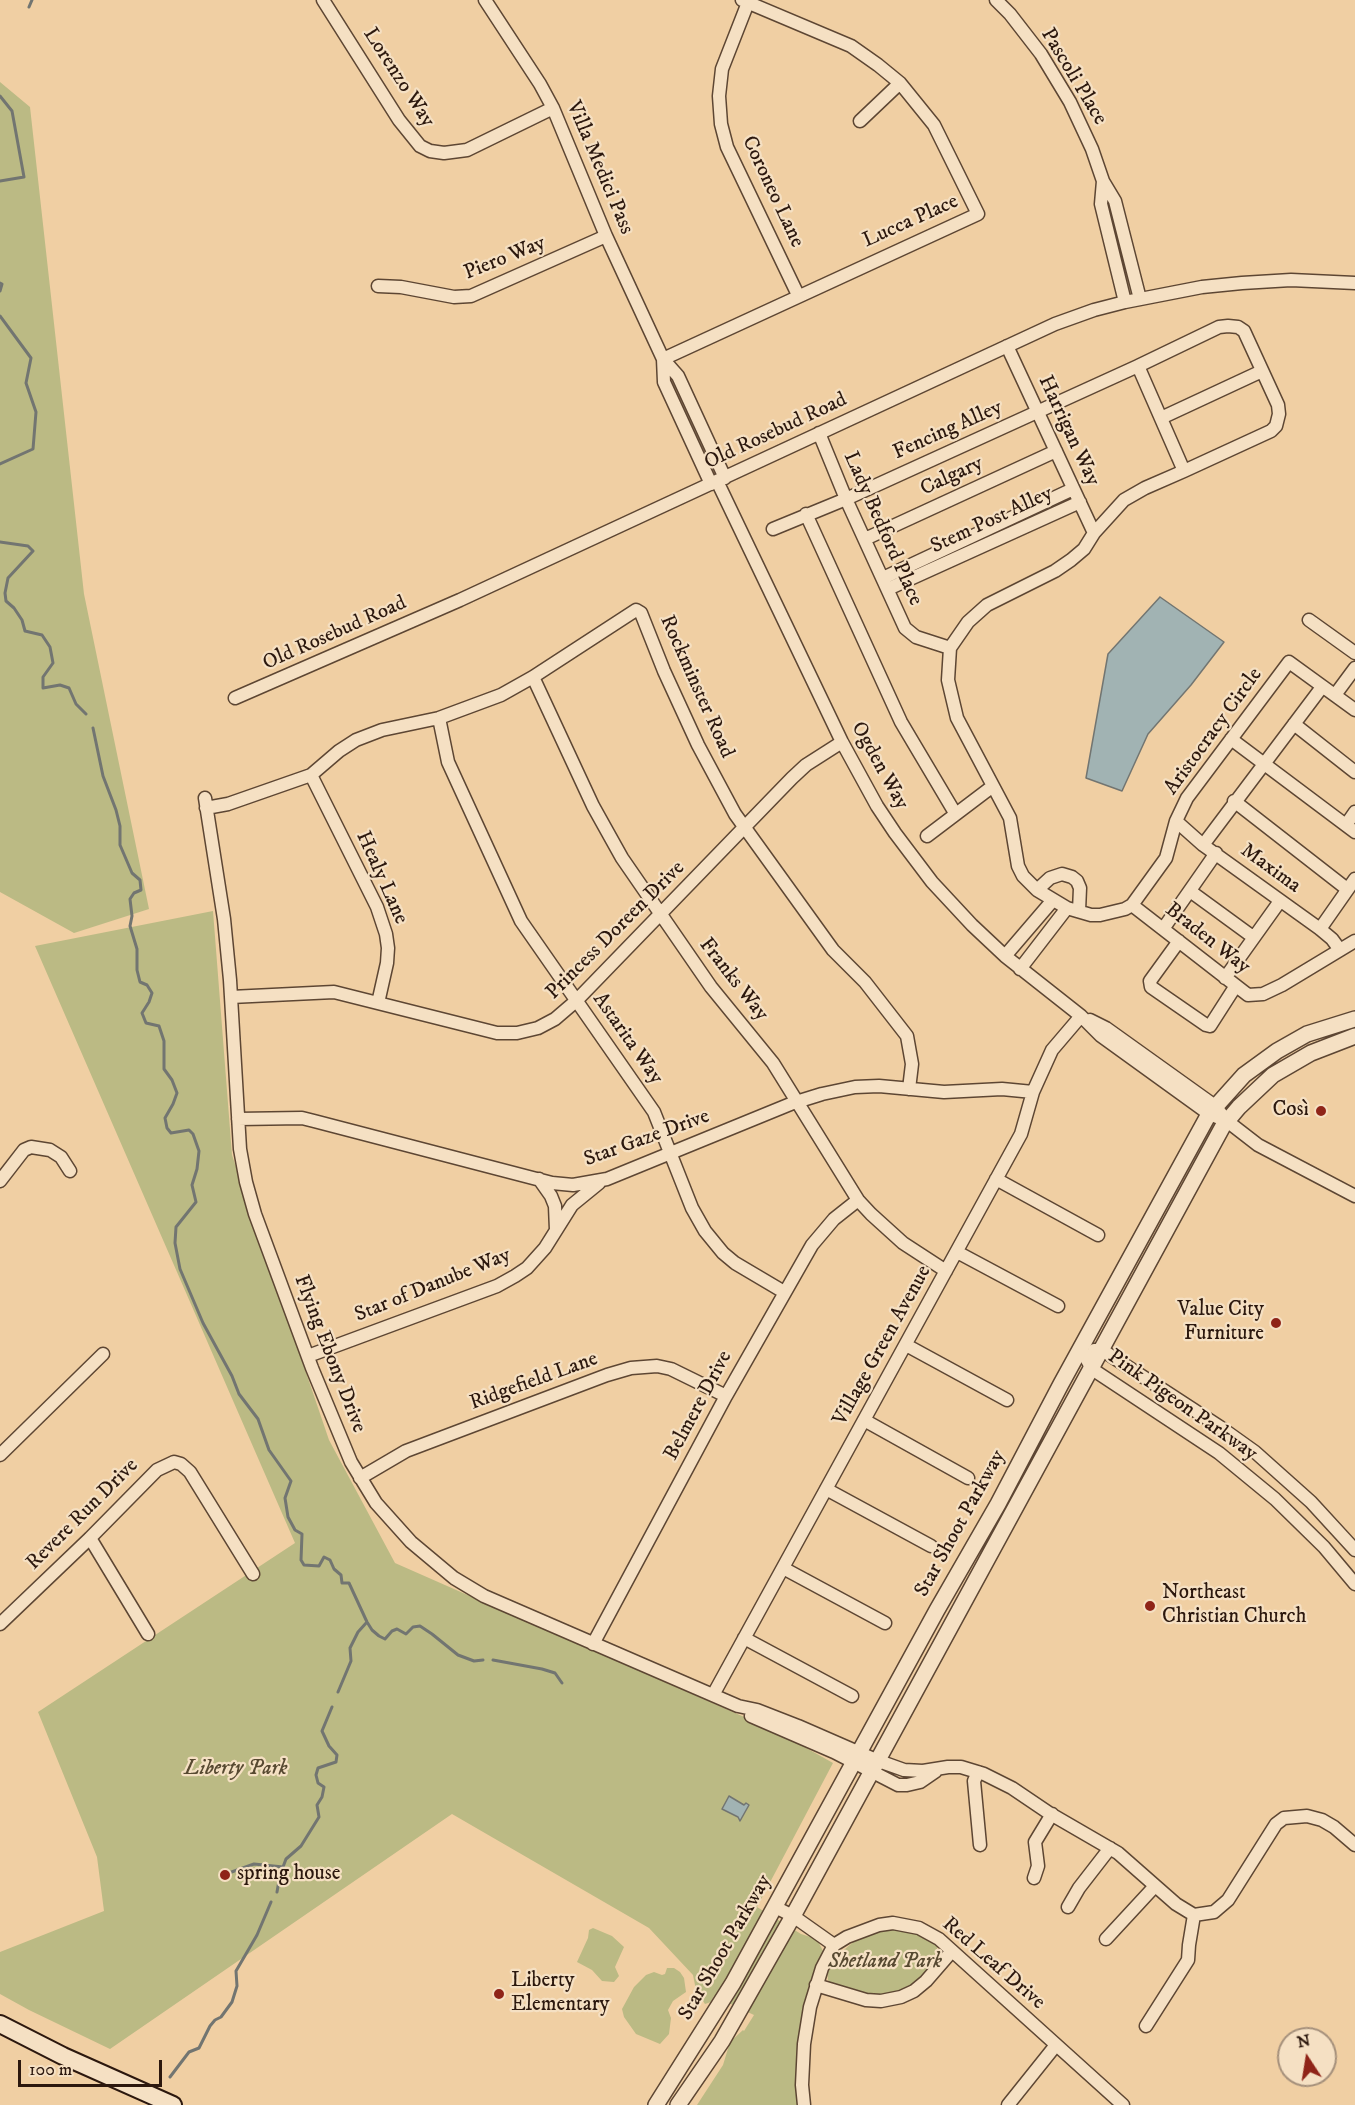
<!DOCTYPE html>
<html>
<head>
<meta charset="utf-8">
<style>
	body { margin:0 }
	#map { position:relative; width:1355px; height:2105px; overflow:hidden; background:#f0cfa3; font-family:"IM FELL DW Pica",serif }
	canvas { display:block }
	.north { position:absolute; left:1277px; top:2027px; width:60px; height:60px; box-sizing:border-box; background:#f5e0c3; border:2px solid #a5907b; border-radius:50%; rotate:348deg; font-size:16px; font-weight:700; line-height:24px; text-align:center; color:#2c180e }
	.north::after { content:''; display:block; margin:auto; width:21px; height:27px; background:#8f2418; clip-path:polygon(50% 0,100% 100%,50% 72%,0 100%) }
	.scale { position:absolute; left:18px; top:2060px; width:144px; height:27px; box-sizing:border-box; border:3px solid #2c180e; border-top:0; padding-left:8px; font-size:18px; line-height:21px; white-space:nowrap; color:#2c180e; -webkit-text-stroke:4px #f5e0c3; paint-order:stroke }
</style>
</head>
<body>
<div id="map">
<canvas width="1355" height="2105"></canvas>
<div class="north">N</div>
<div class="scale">100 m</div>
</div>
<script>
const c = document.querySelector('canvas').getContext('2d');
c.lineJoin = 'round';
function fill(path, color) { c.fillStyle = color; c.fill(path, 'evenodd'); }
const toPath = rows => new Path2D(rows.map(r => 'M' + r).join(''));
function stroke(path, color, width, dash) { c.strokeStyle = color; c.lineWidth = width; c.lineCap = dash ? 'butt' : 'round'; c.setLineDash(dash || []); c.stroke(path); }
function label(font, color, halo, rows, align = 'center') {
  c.font = font + ' "IM FELL DW Pica",serif'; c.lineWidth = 4.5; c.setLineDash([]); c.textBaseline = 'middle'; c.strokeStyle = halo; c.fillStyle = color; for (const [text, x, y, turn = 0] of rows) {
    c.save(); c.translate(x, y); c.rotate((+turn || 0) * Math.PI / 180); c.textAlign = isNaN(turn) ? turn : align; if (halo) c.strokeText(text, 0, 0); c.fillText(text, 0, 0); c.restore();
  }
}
fill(toPath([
	[0,82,30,107,84,594,149,909,74,933,0,892],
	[213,911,232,1155,329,1440,395,1563,776,1731,833,1763,757,1907,801,1934,817,1939,823,1951,800,2027,799,2105,697,2105,723,2065,730,2042,743,2030,744,2031,754,2015,714,1996,711,2002,705,2004,696,1990,693,1975,649,1928,452,1814,110,2049,29,2010,0,1994,0,1952,104,1911,97,1857,38,1712,295,1543,35,946],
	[593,1928,612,1936,624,1947,615,1967,619,1976,614,1982,602,1981,592,1970,577,1962,588,1938,589,1930],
	[879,1930,895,1930,921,1935,937,1945,937,1960,914,1984,901,1993,876,1999,832,1987,828,1980,827,1973,829,1967,838,1955,858,1938],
	[667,1968,674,1968,680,1972,684,1978,686,1992,673,2001,668,2010,671,2018,669,2034,660,2044,636,2034,624,2017,622,2009,634,1987,646,1975,654,1972,662,1975,665,1974]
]), '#bbba84');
const water = toPath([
	[1160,597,1224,642,1191,685,1148,734,1122,791,1086,778,1108,654,1160,597],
	[729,1796,744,1805,746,1803,749,1805,740,1821,738,1817,722,1809,729,1796]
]);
fill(water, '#a1b3b3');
stroke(water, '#727571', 1.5);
stroke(toPath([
	[29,7,32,0],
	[0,96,12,111,24,177,0,181],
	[0,283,2,284,0,291],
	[0,316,31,358,26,383,36,412,33,449,0,464],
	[0,542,28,546,33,551,8,578,5,593,6,601,14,608,22,620,25,631,42,635,50,647,53,663,43,677,43,688,60,685,69,688,76,704,86,714],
	[93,728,103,776,116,810,120,826,120,845,132,873,140,880,141,890,134,893,130,899,132,916,130,926,137,949,137,970,140,982,147,985,152,993,149,1002,142,1013,146,1023,159,1026,164,1041,164,1069,172,1080,177,1093,173,1104,165,1118,167,1128,171,1133,189,1130,193,1134,199,1151,197,1169,192,1185,196,1202,176,1227,175,1243,180,1269,203,1323,232,1376,239,1394,258,1419,269,1450,291,1481,285,1498,288,1517,295,1530,302,1534,301,1560,304,1565,319,1566,324,1557,330,1560,334,1569,341,1575,342,1583,349,1583,367,1622,372,1630,379,1636,385,1639,392,1631,397,1629,406,1634,413,1627,420,1626,432,1634,458,1655,474,1661,483,1660],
	[493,1660,542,1669,555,1673,562,1683],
	[338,1692,351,1661,350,1648,358,1632,367,1622],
	[226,1874,254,1864,283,1867],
	[277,1892,280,1875,286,1859,301,1846,319,1817,317,1805,322,1797,324,1787,318,1783,316,1775,318,1768,336,1762,337,1755,329,1746,322,1731,332,1707],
	[170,2077,189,2052,199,2048,210,2026,215,2020,221,2017,232,2002,237,1986,236,1971,257,1935,271,1902]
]), '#727571', 3);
const minor = toPath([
	[323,0,399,120,420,146,430,151,444,153,467,150,553,108],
	[485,0,540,84,553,108,606,236,663,359,978,214,934,125,900,83,878,65,851,46,742,0],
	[749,0,722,69,719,96,721,124,727,147,798,295],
	[996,0,1010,14,1041,54,1070,102,1092,149,1103,181,1115,201,1140,299],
	[860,121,900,83],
	[1103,181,1101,204,1125,302],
	[378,286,401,287,454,297,471,296,606,236],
	[1007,346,1094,533],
	[1161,418,1262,371],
	[819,433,846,499,905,628,916,637,950,648],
	[1184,471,1138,366,1219,327,1228,326,1238,327,1244,331,1278,405,1279,414,1276,426,1271,431,1184,471,1145,488,1124,500,1094,533,1084,549,1071,560,1055,571,987,605,968,622,950,648,948,680,957,718,1010,818,1018,866,1023,876,1037,890,1067,908,1091,915,1100,915,1125,909,1132,905,1166,858,1176,821,1187,798,1289,662,1355,710],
	[717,481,842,742,877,806,895,833,932,882,972,925,1005,956,1081,1016,1101,1036,1209,1114,1227,1121],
	[711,484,664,382,663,359,678,376,725,478],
	[806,514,901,722,955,813],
	[773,529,846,499,1138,366],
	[865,539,1056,451],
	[883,578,1073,489],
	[888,589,1080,502],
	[1309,620,1355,653],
	[533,677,593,806,622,858,711,987,773,1063,858,1200,871,1214,903,1243,946,1271],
	[1335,695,1355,668],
	[235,698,460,600,1055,324,1094,310,1125,302,1202,287,1242,283,1291,280,1355,283],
	[439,718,448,762,521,921,654,1112,692,1208,705,1231,723,1253,735,1263,784,1292],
	[1294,724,1355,772],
	[1231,739,1355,832],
	[311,775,377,907,386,934,388,948,387,963,378,1003],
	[205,798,224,919,230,980,240,1149,246,1182,255,1214,312,1368,351,1462,376,1503,411,1542,454,1578,484,1596,738,1706,757,1710,798,1726,876,1760,904,1770,923,1771,948,1767,961,1767,984,1774,1012,1788,1049,1813,1118,1853,1176,1904,1194,1915,1214,1912,1228,1900,1276,1824,1284,1818,1307,1816,1322,1820,1334,1827,1355,1845],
	[1234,801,1347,889],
	[206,808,228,804,311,775,339,751,356,740,382,730,439,718,501,695,533,677,636,610,641,613,664,671,698,745,735,814,833,950,865,982,907,1036,912,1064,909,1089],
	[1176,821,1203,845,1320,929,1332,939,1340,950],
	[1346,825,1355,812],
	[927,836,993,786],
	[1203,845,1322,687],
	[1037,890,1050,878,1062,874,1072,877,1077,881,1080,888,1079,911],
	[1190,891,1253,937],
	[1132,905,1248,995,1263,994,1282,985,1355,941],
	[1163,929,1216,853],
	[1320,929,1355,879],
	[1179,941,1150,981,1151,987,1206,1025,1210,1026,1235,987],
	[1005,956,1053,900],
	[1020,969,1067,908],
	[1225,978,1280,901],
	[231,997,334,992,497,1033,517,1033,538,1028,555,1019,576,1001,792,778,806,765,842,742],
	[1090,1020,1106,1028,1215,1106,1227,1121,1258,1145,1355,1196],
	[238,1119,302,1118,314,1121,552,1183,573,1185,607,1179,793,1103,822,1094,855,1087,879,1086,944,1092,1002,1089,1033,1092],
	[539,1179,551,1196,555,1206,556,1230],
	[996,1179,1098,1235],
	[0,1181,24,1150,31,1147,50,1150,61,1157,70,1171],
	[957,1252,1058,1306],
	[906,1345,1007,1400],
	[1081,1349,1092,1369,1219,1453,1275,1499,1324,1547,1355,1584],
	[1094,1350,1102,1350,1220,1427,1255,1452,1311,1502,1355,1550],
	[308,1356,497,1286,515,1276,527,1268,545,1248,572,1205,599,1183],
	[864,1420,968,1478],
	[0,1455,103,1354],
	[360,1478,406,1451,607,1375,631,1368,657,1366,671,1369,726,1396],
	[826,1489,931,1546],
	[90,1538,148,1634],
	[783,1568,885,1623],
	[0,1624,90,1538,157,1470,174,1462,181,1464,190,1472,253,1574],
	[744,1638,852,1696],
	[593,1644,726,1396,812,1245,834,1219,858,1200],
	[713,1695,1021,1134,1033,1092,1052,1050,1081,1016],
	[751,1716,834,1752,898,1785,907,1785,920,1782,936,1771],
	[978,1772,974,1781,980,1845],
	[1034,1878,1038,1866,1035,1842,1052,1814],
	[775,1907,793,1916,834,1945],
	[1068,1907,1079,1888,1110,1848],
	[1106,1939,1155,1886],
	[816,1985,866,2000,881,2001,901,1997,914,1991,926,1981,952,1951],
	[1146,2026,1188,1960,1189,1945,1194,1915],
	[804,2105,802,2085,804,2044,810,2007,822,1968,834,1945,847,1937,879,1925,893,1923,919,1928,939,1939,1123,2105],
	[1008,2105,1056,2045]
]);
const tertiary = toPath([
	[656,2105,733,1983,937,1610,998,1504,1061,1384,1209,1114,1244,1075,1277,1051,1307,1034,1355,1019],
	[678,2105,722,2041,793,1916,1223,1126,1239,1107,1273,1075,1311,1053,1355,1036]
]);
const secondary = toPath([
	[0,2024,63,2056,173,2105]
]);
stroke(minor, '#5d4633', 15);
stroke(tertiary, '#5d4633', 18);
stroke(secondary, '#2c180e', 20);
stroke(minor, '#f5e0c3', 12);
stroke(tertiary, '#f5e0c3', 15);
stroke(secondary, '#f5e0c3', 16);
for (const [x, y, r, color] of [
	[1321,1111,6,"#8f2418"],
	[1276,1323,6,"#8f2418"],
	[1150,1606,6,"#8f2418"],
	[225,1875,6,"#8f2418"],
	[499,1994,6,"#8f2418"]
]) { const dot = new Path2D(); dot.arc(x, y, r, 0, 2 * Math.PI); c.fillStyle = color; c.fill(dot); stroke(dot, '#f5e0c3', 2); }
label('21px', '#2c180e', '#f5e0c3', [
	["Pascoli Place",1073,77,59],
	["Lorenzo Way",398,78,57],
	["Villa Medici Pass",599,168,67],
	["Coroneo Lane",772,192,65],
	["Lucca Place",911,222,-24],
	["Piero Way",505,259,-22],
	["Fencing Alley",948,431,-24],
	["Harrigan Way",1068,431,65],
	["Old Rosebud Road",776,432,-25],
	["Calgary",952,477,-25],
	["Stem Post Alley",992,521,-25],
	["Lady Bedford Place",882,529,66],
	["Old Rosebud Road",335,634,-24],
	["Rockminster Road",696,687,66],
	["Aristocracy Circle",1214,732,-54],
	["Ogden Way",879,766,61],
	["Maxima",1270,869,36],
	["Healy Lane",381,878,66],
	["Princess Doreen Drive",616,931,-45],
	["Braden Way",1207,939,38],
	["Franks Way",733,980,52],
	["Astarita Way",627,1039,55],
	["Star Gaze Drive",647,1139,-20],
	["Star of Danube Way",433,1286,-22],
	["Village Green Avenue",883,1346,-61],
	["Flying Ebony Drive",329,1354,69],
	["Ridgefield Lane",534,1382,-20],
	["Belmere Drive",699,1406,-62],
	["Pink Pigeon Parkway",1182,1406,35],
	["Revere Run Drive",83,1515,-45],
	["Star Shoot Parkway",961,1524,-61],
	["Star Shoot Parkway",726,1948,-60],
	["Red Leaf Drive",993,1964,41]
]);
label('21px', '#2c180e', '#f5e0c3', [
	["Così",1309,1111,"right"],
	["Value City",1264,1311,"right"],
	["Furniture",1264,1335,"right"],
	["Northeast",1162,1594],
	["Christian Church",1162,1618],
	["spring house",237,1875],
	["Liberty",511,1982],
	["Elementary",511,2006]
], 'left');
label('italic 21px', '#574931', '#f5e0c3', [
	["Liberty Park",236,1770],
	["Shetland Park",885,1963]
]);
</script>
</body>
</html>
